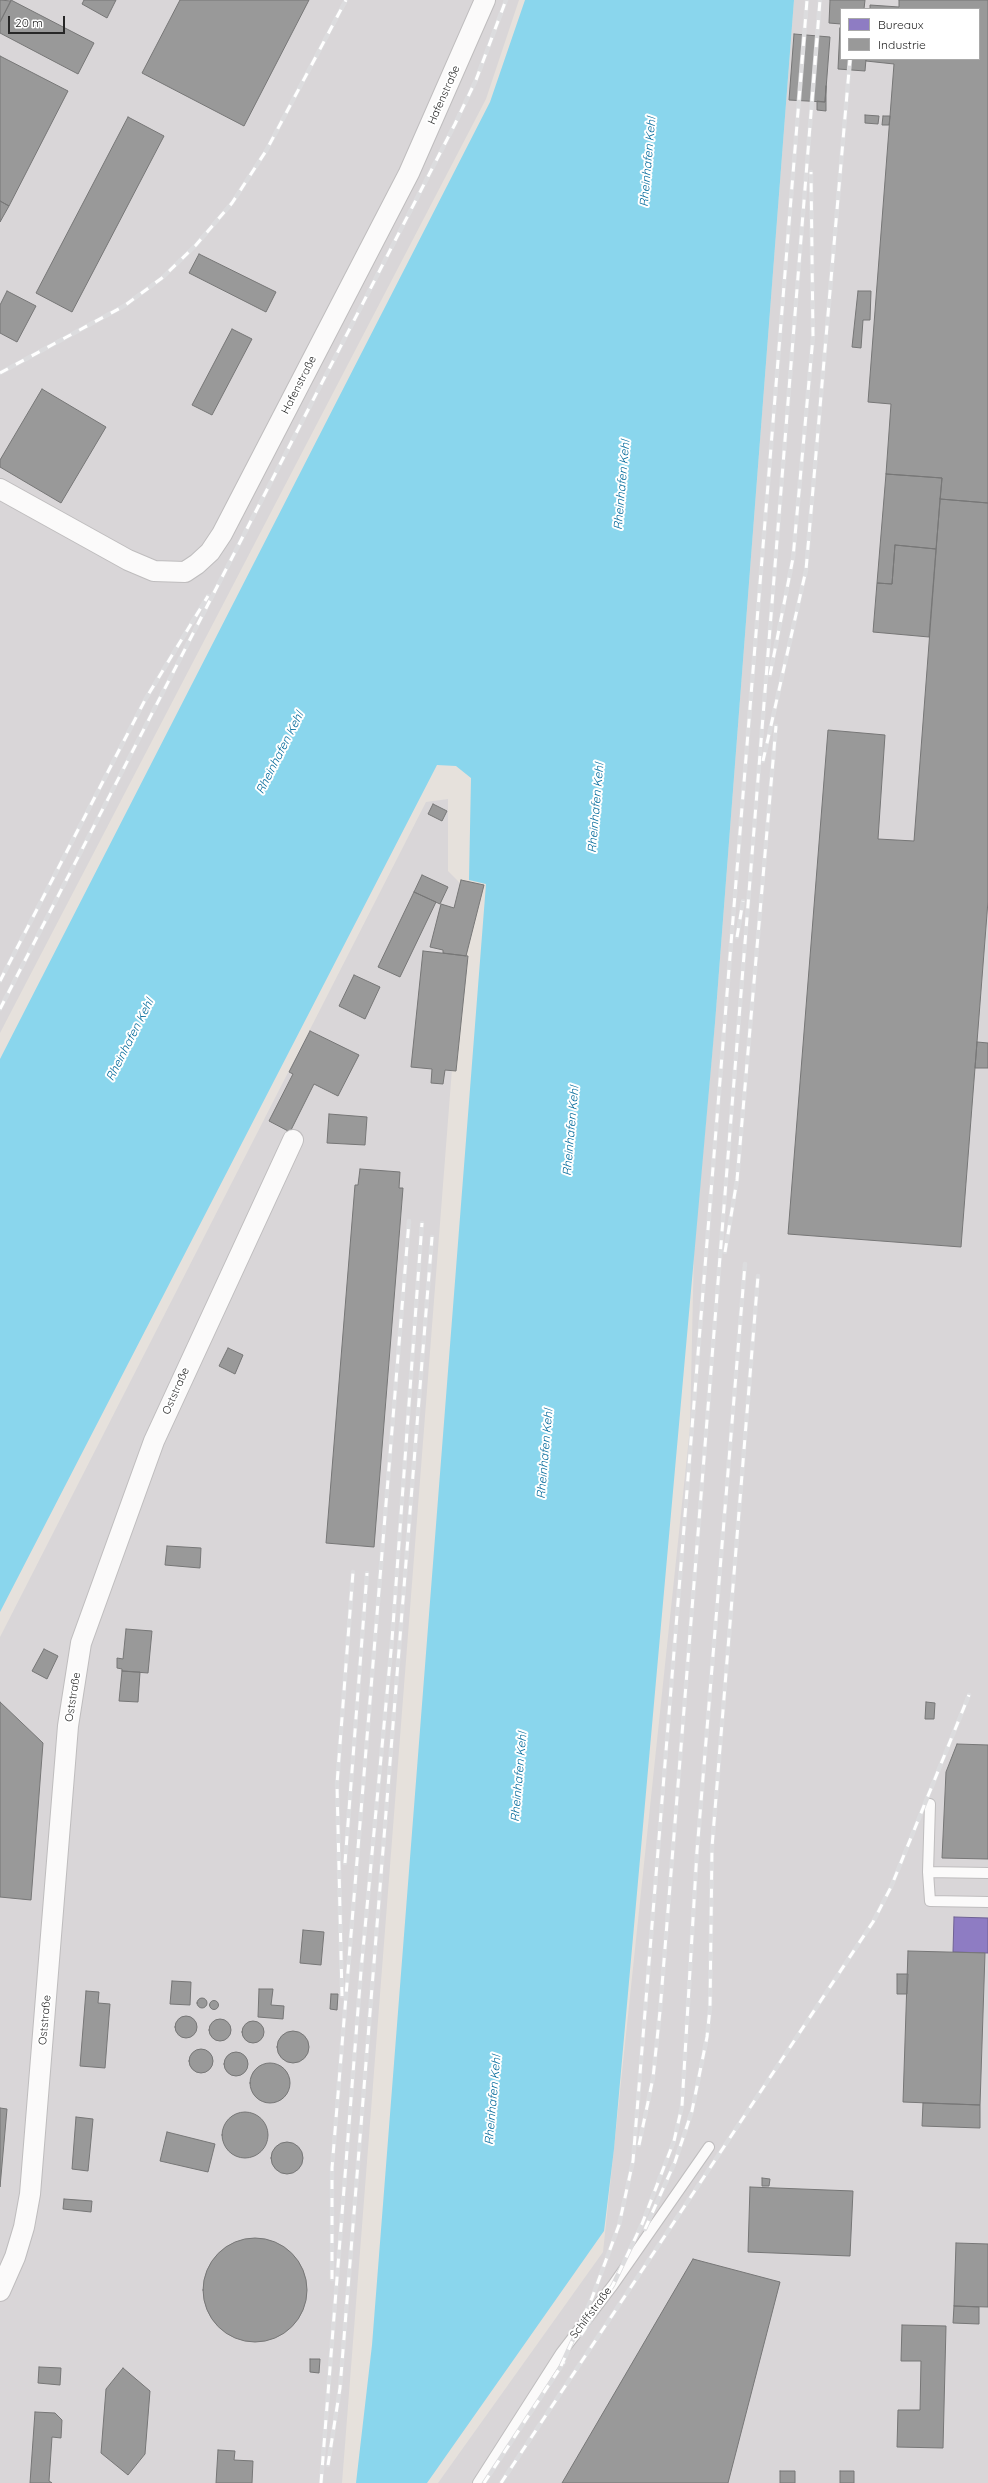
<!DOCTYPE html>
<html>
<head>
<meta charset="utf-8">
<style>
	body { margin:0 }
	#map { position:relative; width:988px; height:2483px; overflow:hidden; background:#e6e1dc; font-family:Quicksand,sans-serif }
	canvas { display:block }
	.legend { position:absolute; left:840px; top:8px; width:140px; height:52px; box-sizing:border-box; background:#fff; border:1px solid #a9a9a9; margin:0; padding:5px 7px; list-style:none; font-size:12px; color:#272727 }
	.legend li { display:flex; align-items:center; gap:8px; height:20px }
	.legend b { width:20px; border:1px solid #a9a9a9 }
	.scale { position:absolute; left:8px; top:16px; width:57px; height:18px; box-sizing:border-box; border:2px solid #272727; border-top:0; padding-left:5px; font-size:12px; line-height:14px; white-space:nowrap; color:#272727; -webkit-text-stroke:3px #fff; paint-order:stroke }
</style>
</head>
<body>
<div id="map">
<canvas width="988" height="2483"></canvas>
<ul class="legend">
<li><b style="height:11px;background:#8e7cc3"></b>Bureaux</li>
<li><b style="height:11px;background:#999"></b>Industrie</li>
</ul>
<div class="scale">20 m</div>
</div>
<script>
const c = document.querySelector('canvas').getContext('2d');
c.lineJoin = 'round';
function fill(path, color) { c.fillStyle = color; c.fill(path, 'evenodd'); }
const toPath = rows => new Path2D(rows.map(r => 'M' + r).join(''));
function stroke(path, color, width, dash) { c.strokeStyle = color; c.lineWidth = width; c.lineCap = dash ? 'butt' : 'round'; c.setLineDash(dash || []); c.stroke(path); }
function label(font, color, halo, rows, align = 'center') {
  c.font = font + ' Quicksand,sans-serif'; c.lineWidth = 4; c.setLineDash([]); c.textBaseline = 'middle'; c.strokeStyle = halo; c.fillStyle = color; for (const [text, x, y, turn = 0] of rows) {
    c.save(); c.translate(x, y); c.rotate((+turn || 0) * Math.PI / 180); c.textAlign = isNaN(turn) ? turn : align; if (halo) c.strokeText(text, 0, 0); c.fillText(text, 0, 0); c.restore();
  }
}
fill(toPath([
	[0,0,519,0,486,99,0,1033],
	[794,0,988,0,988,2483,438,2483,603,2252,690,1428,694,1249,715,1023],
	[841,9,979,9,979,59,841,59],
	[448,799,448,871,466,889,342,2483,0,2483,0,1637,426,802]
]), '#d9d6d8');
fill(toPath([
	[525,0,794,0,715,1023,614,2149,604,2231,427,2483,356,2483,372,2345,486,884,469,880,471,778,456,766,437,765,0,1612,0,1059,490,102]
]), '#8ad6ed');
const offices = toPath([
	[954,1917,988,1918,988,1953,953,1952,954,1917]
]);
fill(offices, '#8e7cc3');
stroke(offices, '#6f6294', 1);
const industry = toPath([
	[0,0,11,1,0,22,0,0],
	[11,0,94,43,78,74,0,33,0,22,11,0],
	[84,0,116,0,107,18,82,4,84,0],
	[180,0,309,0,244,126,142,73,180,0],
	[830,0,865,0,864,9,841,9,841,24,829,23,830,0],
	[899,0,988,0,988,503,940,499,942,478,886,474,891,404,868,402,894,64,866,61,866,59,979,59,979,9,870,9,870,5,899,7,899,0],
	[840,28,841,59,866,59,865,71,838,69,840,28],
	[794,34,830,37,825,102,789,100,794,34],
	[0,56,68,91,9,206,0,201,0,56],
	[826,86,826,111,817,110,817,101,825,102,826,86],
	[865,115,879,116,878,124,865,123,865,115],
	[883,116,890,116,889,125,882,125,883,116],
	[128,117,164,136,72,312,36,293,128,117],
	[0,201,9,206,0,222,0,201],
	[199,254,276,292,266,312,189,273,199,254],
	[7,291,36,306,17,342,0,333,0,305,7,291],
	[858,291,871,291,870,320,863,320,861,348,852,347,858,291],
	[232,329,252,339,212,415,192,405,232,329],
	[42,389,106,427,61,503,0,467,0,460,42,389],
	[886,474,942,478,936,549,895,545,892,584,877,583,886,474],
	[940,499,988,503,988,901,961,1247,788,1234,828,730,885,735,878,839,914,841,940,499],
	[895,545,936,549,929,637,873,632,877,583,892,584,895,545],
	[433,804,447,811,442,821,428,814,433,804],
	[422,875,448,887,440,904,414,892,422,875],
	[461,880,484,885,466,956,443,953,443,950,430,947,441,904,454,908,461,880],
	[414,892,436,902,400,977,378,967,414,892],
	[423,951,468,956,456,1071,445,1070,443,1084,431,1083,432,1069,411,1067,423,951],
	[354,975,380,987,365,1019,339,1006,354,975],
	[310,1031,359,1055,338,1096,314,1084,290,1132,269,1121,293,1074,289,1072,310,1031],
	[977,1042,988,1043,988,1068,975,1068,977,1042],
	[329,1114,367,1117,365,1145,327,1143,329,1114],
	[360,1169,400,1172,399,1188,403,1188,374,1547,326,1543,355,1185,358,1185,360,1169],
	[228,1348,243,1355,235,1374,219,1366,228,1348],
	[167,1546,201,1548,200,1568,165,1565,167,1546],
	[126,1629,152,1631,148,1673,122,1671,122,1669,117,1668,117,1658,123,1659,126,1629],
	[44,1649,58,1656,47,1679,32,1671,44,1649],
	[122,1671,140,1672,138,1702,119,1701,122,1671],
	[0,1702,43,1743,31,1900,0,1897,0,1702],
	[926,1702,935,1703,934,1719,925,1719,926,1702],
	[957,1744,988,1745,988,1859,942,1858,946,1772,957,1744],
	[303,1930,324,1932,321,1965,300,1963,303,1930],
	[908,1951,985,1953,980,2105,903,2102,908,1951],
	[897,1974,908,1974,907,1994,897,1994,897,1974],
	[172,1981,191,1982,190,2005,170,2004,172,1981],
	[259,1989,273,1989,271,2005,284,2006,283,2019,258,2017,259,1989],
	[86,1991,99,1992,98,2003,110,2004,105,2068,80,2066,86,1991],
	[331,1994,338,1994,337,2010,330,2009,331,1994],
	'197 2003a5 5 0 1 1 10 0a5 5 0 1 1-10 0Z',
	'209.5 2005a4.5 4.5 0 1 1 9 0a4.5 4.5 0 1 1-9 0Z',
	'175 2027a11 11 0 1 1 22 0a11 11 0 1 1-22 0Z',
	'209 2030a11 11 0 1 1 22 0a11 11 0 1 1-22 0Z',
	'242 2032a11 11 0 1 1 22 0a11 11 0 1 1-22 0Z',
	'277 2047a16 16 0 1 1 32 0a16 16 0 1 1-32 0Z',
	'189 2061a12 12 0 1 1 24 0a12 12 0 1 1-24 0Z',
	'224 2064a12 12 0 1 1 24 0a12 12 0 1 1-24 0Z',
	'250 2083a20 20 0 1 1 40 0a20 20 0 1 1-40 0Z',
	[923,2103,980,2105,980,2128,922,2126,923,2103],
	[0,2108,7,2109,0,2187,0,2108],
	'222 2135a23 23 0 1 1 46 0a23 23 0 1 1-46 0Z',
	[76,2117,93,2119,88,2171,72,2169,76,2117],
	[167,2132,215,2144,208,2172,160,2161,167,2132],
	'271 2158a16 16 0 1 1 32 0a16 16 0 1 1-32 0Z',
	[762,2178,770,2179,769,2186,762,2186,762,2178],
	[750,2187,853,2191,850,2256,748,2252,750,2187],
	[64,2199,92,2201,91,2212,63,2209,64,2199],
	'203 2290a52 52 0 1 1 104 0a52 52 0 1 1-104 0Z',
	[956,2243,988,2244,988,2307,954,2306,956,2243],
	[693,2259,780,2282,728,2483,562,2483,693,2259],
	[954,2306,979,2307,979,2324,953,2323,954,2306],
	[902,2325,946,2326,943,2448,897,2447,898,2410,920,2410,921,2361,901,2361,902,2325],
	[310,2359,320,2359,319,2373,310,2372,310,2359],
	[39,2367,61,2368,60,2385,38,2383,39,2367],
	[123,2368,150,2391,145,2454,128,2475,101,2453,106,2389,123,2368],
	[35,2412,55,2413,62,2420,61,2438,52,2437,49,2481,52,2483,30,2483,35,2412],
	[218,2450,235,2451,234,2460,253,2461,252,2483,216,2483,218,2450],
	[780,2471,795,2471,795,2483,780,2483,780,2471],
	[840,2471,854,2471,854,2483,840,2483,840,2471]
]);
fill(industry, '#999');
stroke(industry, '#777', 1);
const lane = toPath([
	[930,1804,928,1872,930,1901,988,1902],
	[928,1872,988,1873],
	[478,2483,561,2353,613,2285,709,2147]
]);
const street = toPath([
	[0,489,128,560,154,571,185,572,197,564,210,552,222,534,409,173,485,0],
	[0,2291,15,2257,24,2227,30,2194,68,1726,81,1643,154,1441,293,1140]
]);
stroke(lane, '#bfbdbe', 12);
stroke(street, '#bfbdbe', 22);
stroke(lane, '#fbfafa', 10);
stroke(street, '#fbfafa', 20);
const rail = toPath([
	[0,373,124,306,162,278,196,245,232,203,266,151,346,0],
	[770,675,793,558,813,337,811,172],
	[763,761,806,570,850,59],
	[737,937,743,901],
	[0,981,145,700,208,596],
	[0,1009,455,124,476,80,506,0],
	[725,1252,737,1180,776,726],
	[345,1863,367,1573],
	[342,1996,337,1784,353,1572],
	[639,2145,653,2078,660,2011,820,0],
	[645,2229,675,2162,692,2111,707,2037,710,2008,712,1847,758,1276],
	[332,2279,332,2168,409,1221],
	[581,2335,613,2285,642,2224,674,2141,682,2106,697,1851,745,1264],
	[561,2366,592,2298,619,2225,633,2161,807,0],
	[328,2465,340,2388,432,1237],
	[321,2483,361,1971,392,1640,422,1223],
	[484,2483,564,2362],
	[501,2483,873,1922,891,1887,969,1695]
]);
stroke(rail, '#dcdcde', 4.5);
stroke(rail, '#fff', 3, [9]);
label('11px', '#272727', '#fff', [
	["Hafenstraße",444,95,-66],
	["Hafenstraße",299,385,-63],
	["Oststraße",176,1391,-66],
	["Oststraße",73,1697,-81],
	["Oststraße",45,2020,-85],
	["Schiffstraße",591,2313,-53]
]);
label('italic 12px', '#066c9c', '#fff', [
	["Rheinhafen Kehl",648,162,-85],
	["Rheinhafen Kehl",622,485,-85],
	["Rheinhafen Kehl",280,753,-63],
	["Rheinhafen Kehl",596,808,-85],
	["Rheinhafen Kehl",130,1040,-63],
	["Rheinhafen Kehl",571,1131,-85],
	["Rheinhafen Kehl",545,1454,-85],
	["Rheinhafen Kehl",519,1777,-85],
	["Rheinhafen Kehl",493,2100,-85]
]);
</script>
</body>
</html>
